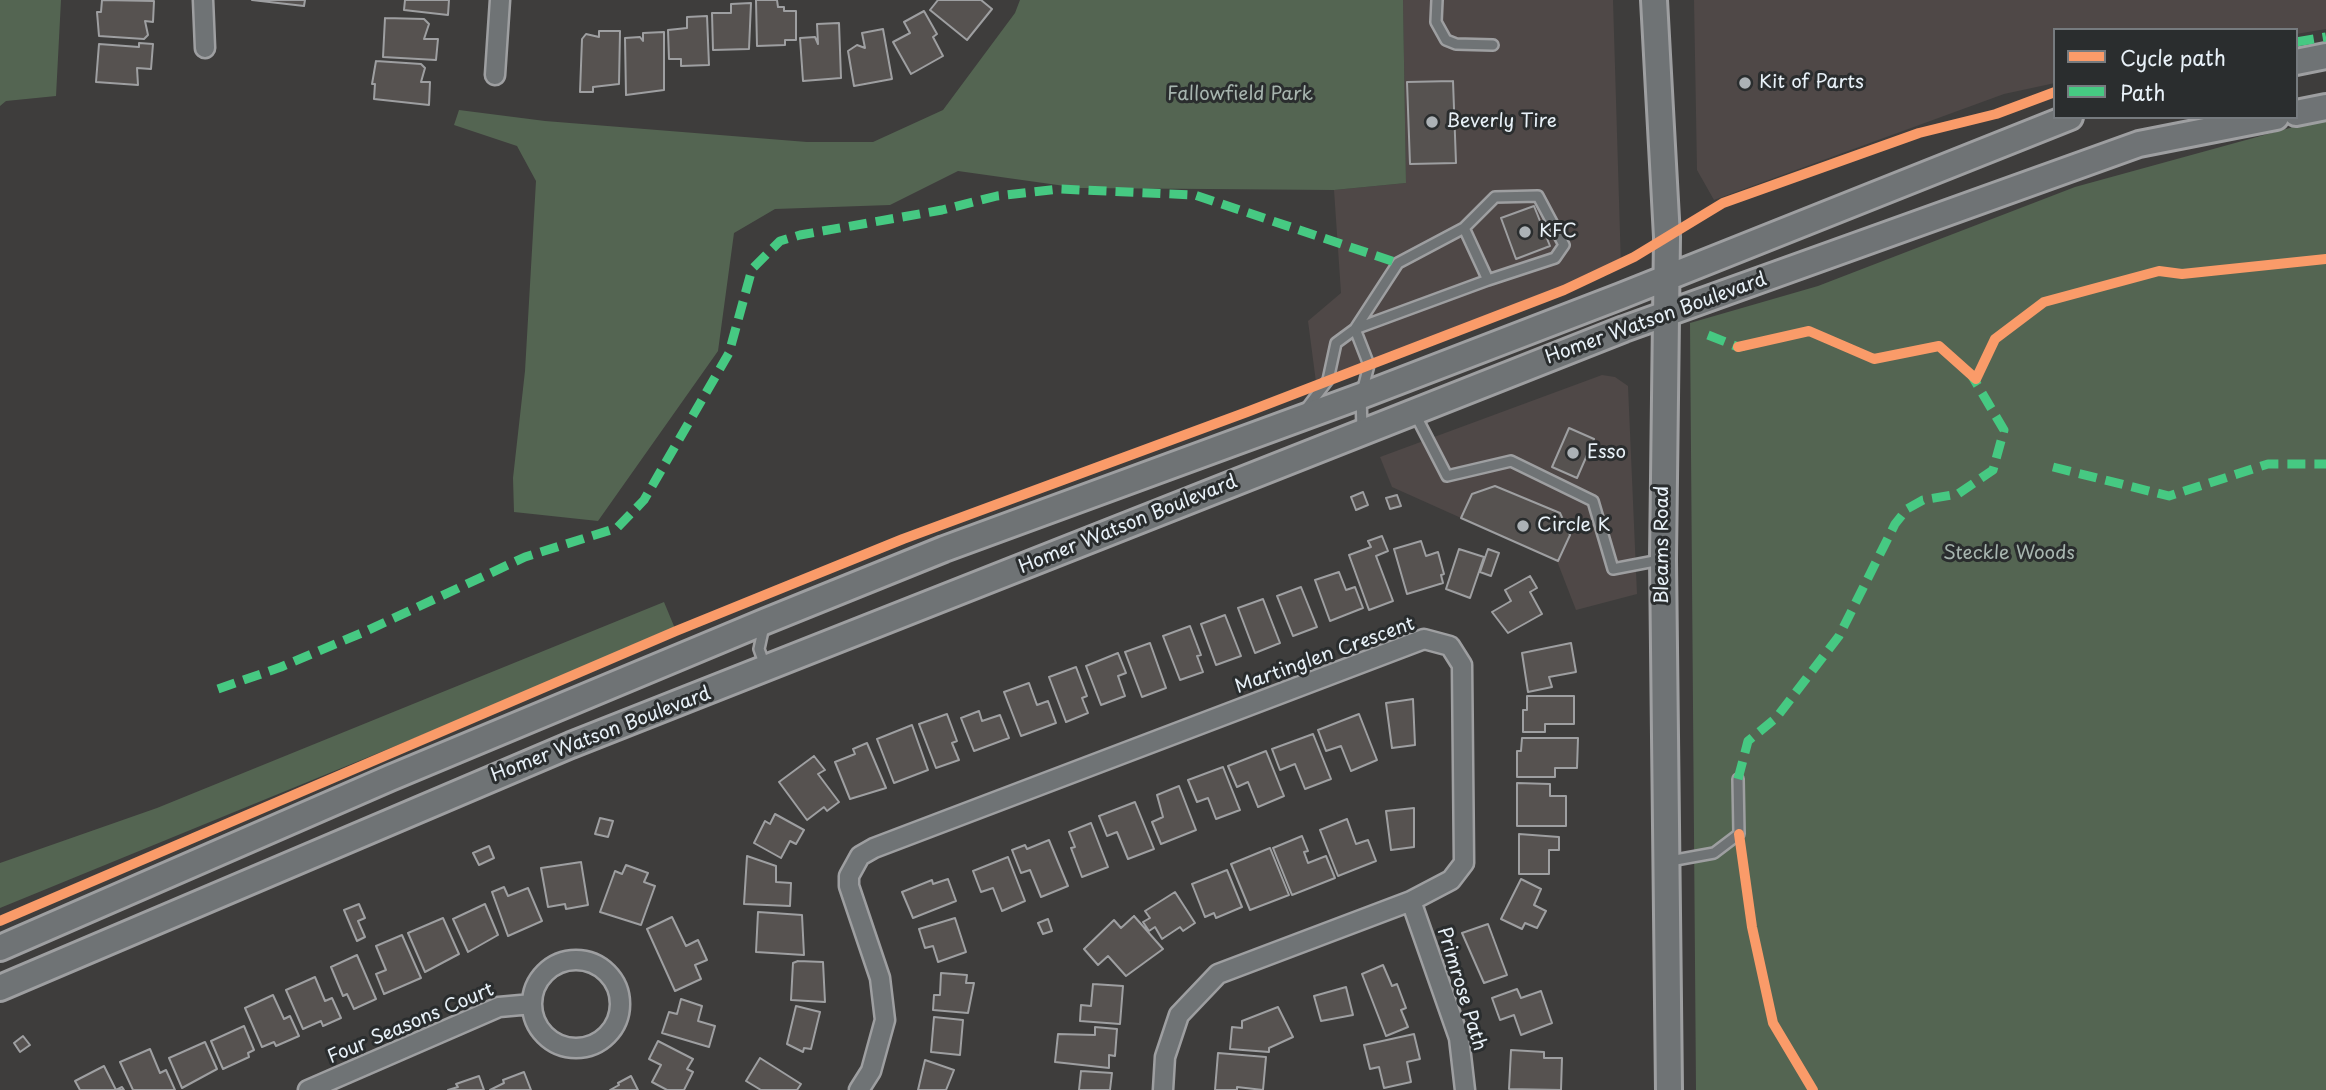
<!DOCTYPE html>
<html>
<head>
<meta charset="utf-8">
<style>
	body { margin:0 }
	#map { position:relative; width:2326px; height:1090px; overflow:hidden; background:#3e3d3c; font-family:"Playpen Sans",sans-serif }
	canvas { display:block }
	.legend { position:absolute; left:2053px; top:28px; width:245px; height:91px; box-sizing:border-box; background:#2a2d2e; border:2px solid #767b7f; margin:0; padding:9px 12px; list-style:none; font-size:21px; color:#e8f1f8 }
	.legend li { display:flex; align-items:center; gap:14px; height:35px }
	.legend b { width:35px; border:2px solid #767b7f }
</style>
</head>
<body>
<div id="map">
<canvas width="2326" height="1090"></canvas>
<ul class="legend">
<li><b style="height:9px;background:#fa9b69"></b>Cycle path</li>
<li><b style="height:9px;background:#46c982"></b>Path</li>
</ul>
</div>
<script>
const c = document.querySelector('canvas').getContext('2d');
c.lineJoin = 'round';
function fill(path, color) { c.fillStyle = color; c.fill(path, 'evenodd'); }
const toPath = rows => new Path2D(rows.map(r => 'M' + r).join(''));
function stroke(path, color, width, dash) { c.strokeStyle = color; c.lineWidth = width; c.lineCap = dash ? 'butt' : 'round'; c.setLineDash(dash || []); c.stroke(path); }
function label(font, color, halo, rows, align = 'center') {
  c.font = font + ' "Playpen Sans",sans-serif'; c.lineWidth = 6; c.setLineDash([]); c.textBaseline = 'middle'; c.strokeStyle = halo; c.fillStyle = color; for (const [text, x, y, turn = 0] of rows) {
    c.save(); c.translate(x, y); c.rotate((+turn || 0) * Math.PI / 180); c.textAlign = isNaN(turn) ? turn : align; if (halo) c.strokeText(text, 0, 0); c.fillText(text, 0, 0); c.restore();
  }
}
fill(toPath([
	[1403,0,1613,0,1621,267,1317,390,1308,321,1341,293,1334,190,1406,183],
	[1694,0,2326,0,2326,29,2296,34,2296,30,2055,30,2055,83,2004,94,1714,200,1697,170],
	[1602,375,1615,377,1628,386,1637,594,1576,610,1557,561,1392,487,1380,457]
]), '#4f4847');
fill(toPath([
	[0,0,61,0,56,96,6,101,0,106],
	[1020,0,1403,0,1406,183,1334,190,1079,188,958,171,890,205,775,209,734,233,718,351,598,521,514,512,513,478,525,371,536,181,517,146,454,125,459,110,545,121,807,142,873,142,943,110,1015,13],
	[2326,118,2326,1090,1696,1090,1690,323,1818,286,2075,187],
	[664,602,676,631,0,908,0,863,157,808]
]), '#546552');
const building = toPath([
	[102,0,154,1,153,22,145,21,148,35,144,39,99,36,97,12,101,12,102,0],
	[252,0,305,0,304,6,252,0],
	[405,0,449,0,448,15,404,10,405,0],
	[756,0,777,0,778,7,784,7,784,11,796,11,796,40,785,40,785,45,757,46,756,0],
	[938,0,981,0,992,9,967,40,930,10,938,0],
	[751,3,749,49,713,50,712,13,731,13,731,4,751,3],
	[924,11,937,34,933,37,943,56,911,74,893,42,910,33,904,22,924,11],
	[707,16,709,65,681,66,681,59,669,59,668,30,687,28,687,17,707,16],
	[385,18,424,19,429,24,424,39,438,39,436,60,383,57,385,18],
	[839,23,841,78,803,81,800,38,815,37,818,44,817,24,839,23],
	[883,29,892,79,854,86,848,51,857,45,865,48,862,33,883,29],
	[599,31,620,31,619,84,593,87,593,92,580,92,582,39,586,34,599,37,599,31],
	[664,32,664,90,626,95,625,38,640,37,643,41,643,33,664,32],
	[139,43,153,44,151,69,137,68,138,85,96,82,99,44,139,47,139,43],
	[376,61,421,64,425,68,421,82,430,82,429,105,374,99,375,84,372,84,376,61],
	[1453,81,1456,163,1410,164,1407,82,1453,81],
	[1534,206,1550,246,1516,259,1501,218,1534,206],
	[1569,428,1594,439,1577,478,1552,467,1569,428],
	[1495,486,1560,513,1570,535,1558,561,1461,518,1472,494,1495,486],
	[1363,492,1368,505,1356,510,1351,497,1363,492],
	[1397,495,1401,506,1390,509,1386,498,1397,495],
	[1382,536,1388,551,1376,556,1393,601,1369,610,1349,555,1371,547,1368,541,1382,536],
	[1421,541,1426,556,1438,552,1444,574,1441,575,1443,583,1407,594,1394,549,1421,541],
	[1459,549,1484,557,1470,598,1446,589,1459,549],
	[1488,549,1499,553,1491,576,1480,572,1488,549],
	[1339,572,1346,590,1355,587,1363,608,1330,621,1315,580,1339,572],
	[1530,576,1537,588,1530,592,1542,614,1508,633,1492,612,1511,601,1505,590,1530,576],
	[1301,587,1317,627,1293,636,1277,596,1301,587],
	[1263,599,1280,643,1255,653,1238,608,1263,599],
	[1225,615,1241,656,1216,665,1201,624,1225,615],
	[1190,626,1201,655,1197,656,1203,672,1180,680,1163,636,1190,626],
	[1150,643,1166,688,1142,697,1125,652,1150,643],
	[1571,643,1576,672,1549,677,1552,687,1528,692,1522,653,1571,643],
	[1118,653,1126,673,1118,676,1125,696,1101,705,1086,666,1118,653],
	[1076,667,1087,696,1082,698,1088,713,1066,722,1049,677,1076,667],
	[1029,683,1037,705,1048,701,1056,723,1021,736,1004,692,1029,683],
	[1527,696,1574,696,1574,724,1545,724,1545,732,1523,732,1523,710,1527,710,1527,696],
	[1413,699,1415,745,1392,748,1386,703,1413,699],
	[979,711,982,721,1000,715,1009,738,974,751,961,718,979,711],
	[947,714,957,741,952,743,959,760,936,768,919,724,947,714],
	[1359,714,1377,760,1351,771,1341,746,1326,751,1318,730,1359,714],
	[912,725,928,770,894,783,877,739,912,725],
	[1313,734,1331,779,1305,789,1295,764,1280,770,1272,749,1313,734],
	[1522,738,1578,738,1577,768,1555,768,1555,777,1517,777,1517,751,1521,751,1522,738],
	[867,743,886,788,850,799,835,762,855,754,853,749,867,743],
	[1266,751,1284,796,1258,807,1248,782,1237,787,1228,766,1266,751],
	[814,756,825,770,818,774,839,802,827,811,824,807,807,820,779,782,814,756],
	[1223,767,1240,810,1216,819,1208,798,1197,802,1188,780,1223,767],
	[1517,783,1550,784,1550,796,1566,796,1566,826,1517,826,1517,783],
	[1179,786,1196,830,1161,844,1152,822,1163,817,1157,795,1179,786],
	[1135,802,1154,849,1128,859,1117,832,1107,836,1099,816,1135,802],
	[1414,808,1414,847,1391,850,1386,811,1414,808],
	[775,814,804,830,796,844,790,841,781,858,754,843,765,821,770,824,775,814],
	[600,818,613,821,608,837,595,834,600,818],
	[1347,819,1356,844,1368,840,1376,861,1338,876,1320,830,1347,819],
	[1091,823,1108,867,1082,877,1071,848,1075,847,1069,832,1091,823],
	[1519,834,1559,837,1559,850,1549,850,1549,874,1519,874,1519,834],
	[1302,836,1308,851,1304,852,1308,863,1326,856,1335,878,1292,895,1273,848,1302,836],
	[1049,840,1068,886,1041,897,1030,870,1021,873,1012,850,1025,845,1027,849,1049,840],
	[489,846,494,858,479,865,473,853,489,846],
	[1270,848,1289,895,1250,910,1231,864,1270,848],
	[747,856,776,866,776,882,791,883,790,906,744,904,747,856],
	[1008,857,1025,901,1002,911,993,888,981,892,973,871,1008,857],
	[581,862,588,905,566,909,565,904,548,907,541,868,581,862],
	[626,865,648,873,644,882,655,886,641,925,600,912,615,871,622,874,626,865],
	[1227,870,1242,907,1216,918,1214,913,1205,917,1192,884,1227,870],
	[948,879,956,901,913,918,902,892,932,880,933,884,948,879],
	[1521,879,1541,889,1534,905,1546,911,1537,928,1525,923,1522,929,1501,919,1521,879],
	[504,887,508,896,528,888,542,921,508,936,492,892,504,887],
	[1175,892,1195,923,1183,931,1180,927,1162,939,1155,927,1149,931,1143,922,1150,918,1145,911,1175,892],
	[359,904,365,918,358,921,365,937,357,941,344,910,359,904],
	[485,904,498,935,468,952,453,919,485,904],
	[758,912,802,915,804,955,756,952,758,912],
	[1134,916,1163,949,1126,976,1108,956,1098,965,1084,949,1114,920,1121,928,1134,916],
	[672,917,686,946,698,940,707,960,695,965,701,979,675,991,647,929,672,917],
	[443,918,459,954,425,972,408,933,443,918],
	[955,918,966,952,938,962,933,946,925,948,919,929,955,918],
	[1048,919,1052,931,1043,934,1038,923,1048,919],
	[1488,924,1507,975,1484,983,1462,933,1488,924],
	[402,935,421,978,384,994,376,974,386,970,376,946,402,935],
	[357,955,376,999,354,1009,347,994,343,996,331,967,357,955],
	[798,961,823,962,825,1002,791,1000,793,963,798,961],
	[1383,965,1392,986,1397,984,1406,1008,1401,1010,1408,1027,1386,1036,1362,974,1383,965],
	[941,973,967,975,966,983,974,983,968,1013,933,1010,934,995,940,995,941,973],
	[315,977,325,1001,332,998,341,1018,323,1026,321,1021,303,1029,286,990,315,977],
	[1093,984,1123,986,1120,1024,1080,1021,1081,1005,1091,1006,1093,984],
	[1346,987,1353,1015,1321,1021,1314,996,1346,987],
	[1517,989,1521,998,1541,991,1552,1023,1521,1035,1514,1015,1500,1020,1492,998,1517,989],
	[273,995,284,1019,290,1016,299,1036,276,1046,274,1042,262,1047,245,1008,273,995],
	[681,999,702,1006,698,1021,715,1026,709,1047,662,1033,669,1012,677,1014,681,999],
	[796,1006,820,1012,811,1049,804,1048,803,1052,787,1044,796,1006],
	[1278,1007,1293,1037,1269,1048,1269,1052,1230,1049,1232,1027,1242,1028,1242,1021,1278,1007],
	[934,1017,963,1020,960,1055,931,1052,934,1017],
	[244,1026,254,1050,248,1053,249,1057,223,1069,211,1041,244,1026],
	[1095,1027,1117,1029,1115,1056,1109,1055,1109,1068,1055,1062,1058,1034,1095,1035,1095,1027],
	[1414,1034,1420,1059,1407,1062,1411,1082,1384,1088,1379,1067,1370,1069,1364,1045,1414,1034],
	[23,1036,30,1045,20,1052,14,1043,23,1036],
	[658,1041,693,1059,687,1069,693,1072,684,1090,667,1090,652,1082,661,1065,649,1059,658,1041],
	[205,1042,217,1069,182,1088,169,1058,205,1042],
	[150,1049,160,1073,166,1070,175,1090,133,1090,120,1062,150,1049],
	[1511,1050,1544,1052,1544,1058,1562,1058,1561,1090,1509,1089,1511,1050],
	[1218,1053,1266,1057,1263,1090,1237,1087,1237,1090,1215,1090,1218,1053],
	[760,1058,801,1084,797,1090,761,1090,746,1081,760,1058],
	[925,1060,954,1070,946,1090,918,1090,925,1060],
	[104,1066,116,1090,122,1087,124,1090,80,1090,75,1081,104,1066],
	[1081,1071,1112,1073,1110,1090,1079,1090,1081,1071],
	[524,1072,531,1090,490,1090,504,1083,503,1080,524,1072],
	[479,1076,484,1090,448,1090,458,1087,456,1084,479,1076],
	[631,1076,638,1090,610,1090,619,1085,618,1083,631,1076]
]);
fill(building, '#565250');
stroke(building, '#9e9fa1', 2);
const lane = toPath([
	[1437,0,1436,22,1446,40,1456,44,1493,45],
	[1464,228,1495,197,1538,196,1564,245,1555,258,1488,280],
	[1306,409,1328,380,1336,343,1355,329,1398,263,1464,228,1488,280,1355,329,1369,365,1361,396,1362,429],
	[1415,414,1447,476,1511,461,1593,501,1613,569,1660,560],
	[764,626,759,649,765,666],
	[1670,861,1714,853,1739,834,1738,779]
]);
const street = toPath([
	[203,0,205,48],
	[495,75,500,0],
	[1411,901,1459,1038,1465,1090],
	'532 1004a44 44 0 1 1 88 0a44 44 0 1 1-88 0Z',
	[308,1090,499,1007,532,1004],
	[859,1090,871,1071,885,1020,880,978,849,886,849,876,860,856,874,848,1424,639,1450,646,1462,665,1464,863,1451,880,1411,901,1218,974,1179,1015,1165,1057,1163,1090]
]);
const secondary = toPath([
	[1654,0,1667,237,1663,559,1669,1090],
	[2296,62,2326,56],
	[2296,113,2326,107],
	[0,948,390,778,766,621,944,549,1361,396,1621,296,2070,117],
	[0,988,571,745,1624,329,2139,144,2276,117]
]);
stroke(lane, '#9e9fa1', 14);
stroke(street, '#9e9fa1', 23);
stroke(secondary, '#9e9fa1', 30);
stroke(lane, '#6f7375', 9);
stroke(street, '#6f7375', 18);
stroke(secondary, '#6f7375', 24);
stroke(toPath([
	[2296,42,2326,37],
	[1708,335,1738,347,1744,346],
	[2053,467,2169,496,2268,464,2326,464],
	[218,689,281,667,364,632,525,557,617,528,644,500,729,353,752,269,780,241,800,235,942,210,997,196,1059,189,1195,195,1398,263],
	[1738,779,1748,741,1776,718,1839,636,1895,524,1907,509,1923,500,1958,494,1993,470,2004,430,1972,376]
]), '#46c982', 9, [18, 9]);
stroke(toPath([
	[1738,347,1809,331,1874,359,1939,346,1976,379,1995,339,2044,302,2159,271,2182,274,2326,259],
	[1739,834,1752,927,1773,1023,1813,1090],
	[0,921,676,631,903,539,1247,412,1564,290,1634,257,1723,203,1919,133,1996,114,2055,92]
]), '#fa9b69', 10);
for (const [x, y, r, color] of [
	[1745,83,7,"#acb2b6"],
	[1432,122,7,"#acb2b6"],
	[1525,232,7,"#acb2b6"],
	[1573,453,7,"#acb2b6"],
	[1523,526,7,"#acb2b6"]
]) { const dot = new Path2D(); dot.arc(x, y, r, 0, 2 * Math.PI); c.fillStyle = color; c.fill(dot); stroke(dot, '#2a2d2e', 2.5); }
label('19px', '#e8f1f8', '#2a2d2e', [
	["Kit of Parts",1759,83],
	["Beverly Tire",1446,122],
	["KFC",1539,232],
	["Esso",1587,453],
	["Circle K",1537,526]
], 'left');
label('19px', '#a7b5af', '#2a2d2e', [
	["Fallowfield Park",1240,95],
	["Steckle Woods",2009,554]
]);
label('19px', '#e8f1f8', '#2a2d2e', [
	["Homer Watson Boulevard",1656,319,-20],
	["Homer Watson Boulevard",1128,525,-22],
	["Bleams Road",1663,545,-90],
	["Martinglen Crescent",1325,656,-20],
	["Homer Watson Boulevard",601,735,-21],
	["Primrose Path",1461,989,73],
	["Four Seasons Court",411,1024,-23]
]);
</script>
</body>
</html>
